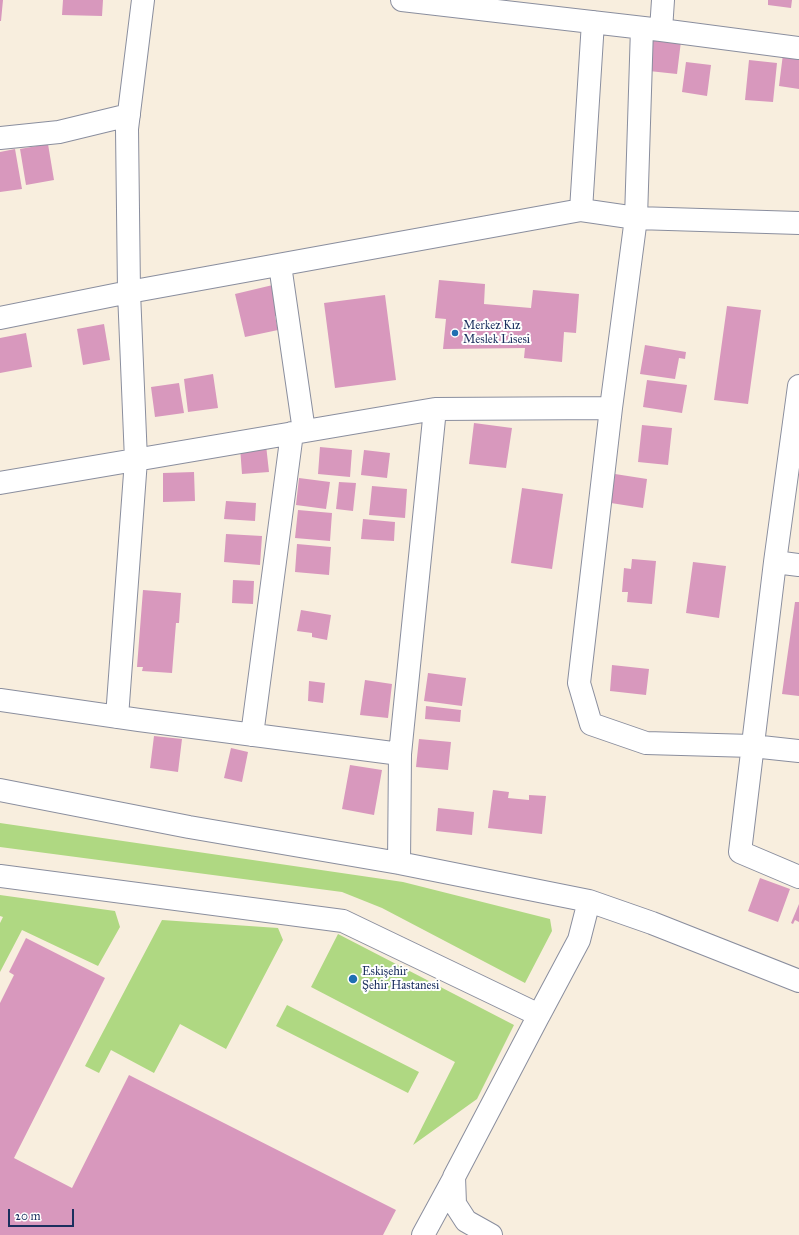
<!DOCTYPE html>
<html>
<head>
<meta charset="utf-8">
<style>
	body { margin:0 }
	#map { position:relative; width:799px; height:1235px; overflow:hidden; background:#f8eede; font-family:"IM FELL Great Primer",serif }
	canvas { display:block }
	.scale { position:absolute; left:8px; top:1209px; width:66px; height:18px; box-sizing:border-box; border:2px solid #1b2f5e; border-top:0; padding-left:5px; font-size:12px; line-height:14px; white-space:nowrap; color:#1b2f5e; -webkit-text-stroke:3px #fff; paint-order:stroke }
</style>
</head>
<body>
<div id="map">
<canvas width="799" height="1235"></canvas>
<div class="scale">20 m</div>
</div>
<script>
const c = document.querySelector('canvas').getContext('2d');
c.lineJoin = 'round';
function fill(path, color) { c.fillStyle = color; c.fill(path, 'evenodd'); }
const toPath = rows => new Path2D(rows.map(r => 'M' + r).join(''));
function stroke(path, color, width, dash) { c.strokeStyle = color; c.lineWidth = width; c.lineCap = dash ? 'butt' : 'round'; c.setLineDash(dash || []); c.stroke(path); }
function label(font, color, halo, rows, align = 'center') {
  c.font = font + ' "IM FELL Great Primer",serif'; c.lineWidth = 4; c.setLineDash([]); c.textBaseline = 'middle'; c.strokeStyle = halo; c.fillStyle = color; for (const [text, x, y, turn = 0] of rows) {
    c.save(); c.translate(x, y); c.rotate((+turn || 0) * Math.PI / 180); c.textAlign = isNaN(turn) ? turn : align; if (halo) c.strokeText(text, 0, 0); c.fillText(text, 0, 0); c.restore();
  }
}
fill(toPath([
	[0,823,403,882,550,919,552,931,525,983,382,908,342,892,0,847],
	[0,895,115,911,120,927,98,966,22,930,0,972,0,923,3,917,0,916],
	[162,920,278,928,283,940,226,1049,180,1024,154,1073,111,1050,99,1073,85,1066],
	[338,934,514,1025,477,1099,413,1145,455,1062,311,987],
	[287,1005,419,1072,408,1093,276,1026]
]), '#afd882');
fill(toPath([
	[0,0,3,0,1,21,0,21],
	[63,0,103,0,102,16,62,15],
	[768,0,792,0,791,8,768,5],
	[653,37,681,41,677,74,649,71],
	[783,54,799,56,799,89,779,86],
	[749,60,777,63,773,102,745,100],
	[686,62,711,65,707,96,682,92],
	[48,144,54,180,26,185,20,149],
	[15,149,22,189,0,192,0,152],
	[439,280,485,284,484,304,531,308,533,290,579,294,576,333,564,332,562,362,524,358,525,348,443,349,446,319,435,318],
	[277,284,280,315,275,316,278,330,245,337,235,294],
	[385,295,396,380,335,388,324,303],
	[727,306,761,310,748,404,714,400],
	[104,324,110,360,83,365,77,329],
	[26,333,32,367,0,373,0,338],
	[645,345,686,352,685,359,679,358,675,379,640,374],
	[213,374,218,408,188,412,184,379],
	[647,380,687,385,682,413,643,407],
	[179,383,184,413,155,417,151,387],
	[474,423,512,428,506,468,469,464],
	[642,425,672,428,668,465,638,462],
	[266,445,269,472,242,474,240,447],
	[320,447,352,450,350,477,318,474],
	[364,450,390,453,387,478,361,475],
	[194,472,195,501,163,502,163,473],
	[615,474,647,479,643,508,611,503],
	[299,478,330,482,326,509,296,505],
	[339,482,356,483,353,511,336,509],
	[372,486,407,489,405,518,369,515],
	[522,488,563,494,552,569,511,563],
	[226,501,256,503,255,521,224,519],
	[298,510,332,513,330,541,295,538],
	[363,519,395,522,394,541,361,539],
	[226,534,262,536,260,565,224,562],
	[297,544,331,547,329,575,295,572],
	[632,559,656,561,652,604,627,602,628,592,622,592,624,568,631,569],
	[693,562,726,566,719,618,686,613],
	[233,580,254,581,253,604,232,603],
	[143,590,181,593,179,623,176,623,172,673,142,671,143,667,137,667],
	[795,602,799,602,799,696,782,694],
	[301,610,331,615,327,640,312,637,312,633,297,631],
	[612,665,649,669,646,695,610,691],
	[428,673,466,678,462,706,424,701],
	[365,680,392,684,388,718,360,715],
	[309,681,325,683,323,703,308,701],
	[426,706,461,710,460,722,425,719],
	[154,736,182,739,178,772,150,768],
	[419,739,451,742,448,770,416,767],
	[231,748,248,752,242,782,224,778],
	[350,765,382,770,374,815,342,809],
	[493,790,509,792,508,798,529,800,529,795,546,796,542,834,488,828],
	[438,808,474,812,472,835,436,831],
	[760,878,790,889,778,922,748,911],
	[799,904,799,922,795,920,793,924,791,923],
	[26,938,105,978,14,1158,72,1188,129,1075,396,1210,383,1235,0,1235,0,1003,14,975,9,972]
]), '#d898bd');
const minor = toPath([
	[402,0,661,30,799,48],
	[661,30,663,0],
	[0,138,59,132,129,115],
	[581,210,593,22],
	[799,223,636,218,611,408,579,683,591,724,646,743,752,746,799,751],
	[280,265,304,431],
	[0,318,129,292,581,210,636,218,642,28],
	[799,386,775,562,740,852,799,877],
	[0,483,435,409],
	[775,562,799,565],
	[0,700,139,720,400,754,435,409,611,408],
	[117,717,136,460,129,292,127,129,143,0],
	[252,735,292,433],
	[0,790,189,827,399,863,589,901,652,923,799,981],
	[399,863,400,754],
	[0,876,343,921,539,1015,454,1177,455,1204,466,1221,491,1235],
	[539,1015,579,940,589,901],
	[423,1235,454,1178]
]);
stroke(minor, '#8a8e9e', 24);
stroke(minor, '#fff', 22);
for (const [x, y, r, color] of [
	[455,333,4,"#1f6fb2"],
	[353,979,5,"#1f6fb2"]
]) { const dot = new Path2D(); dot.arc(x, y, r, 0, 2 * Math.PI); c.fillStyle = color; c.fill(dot); stroke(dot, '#fff', 1.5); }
label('12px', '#1b2f5e', '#fff', [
	["Merkez Kız",463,326],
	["Meslek Lisesi",463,340],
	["Eskişehir",362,972],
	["Şehir Hastanesi",362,986]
], 'left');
</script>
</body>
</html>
